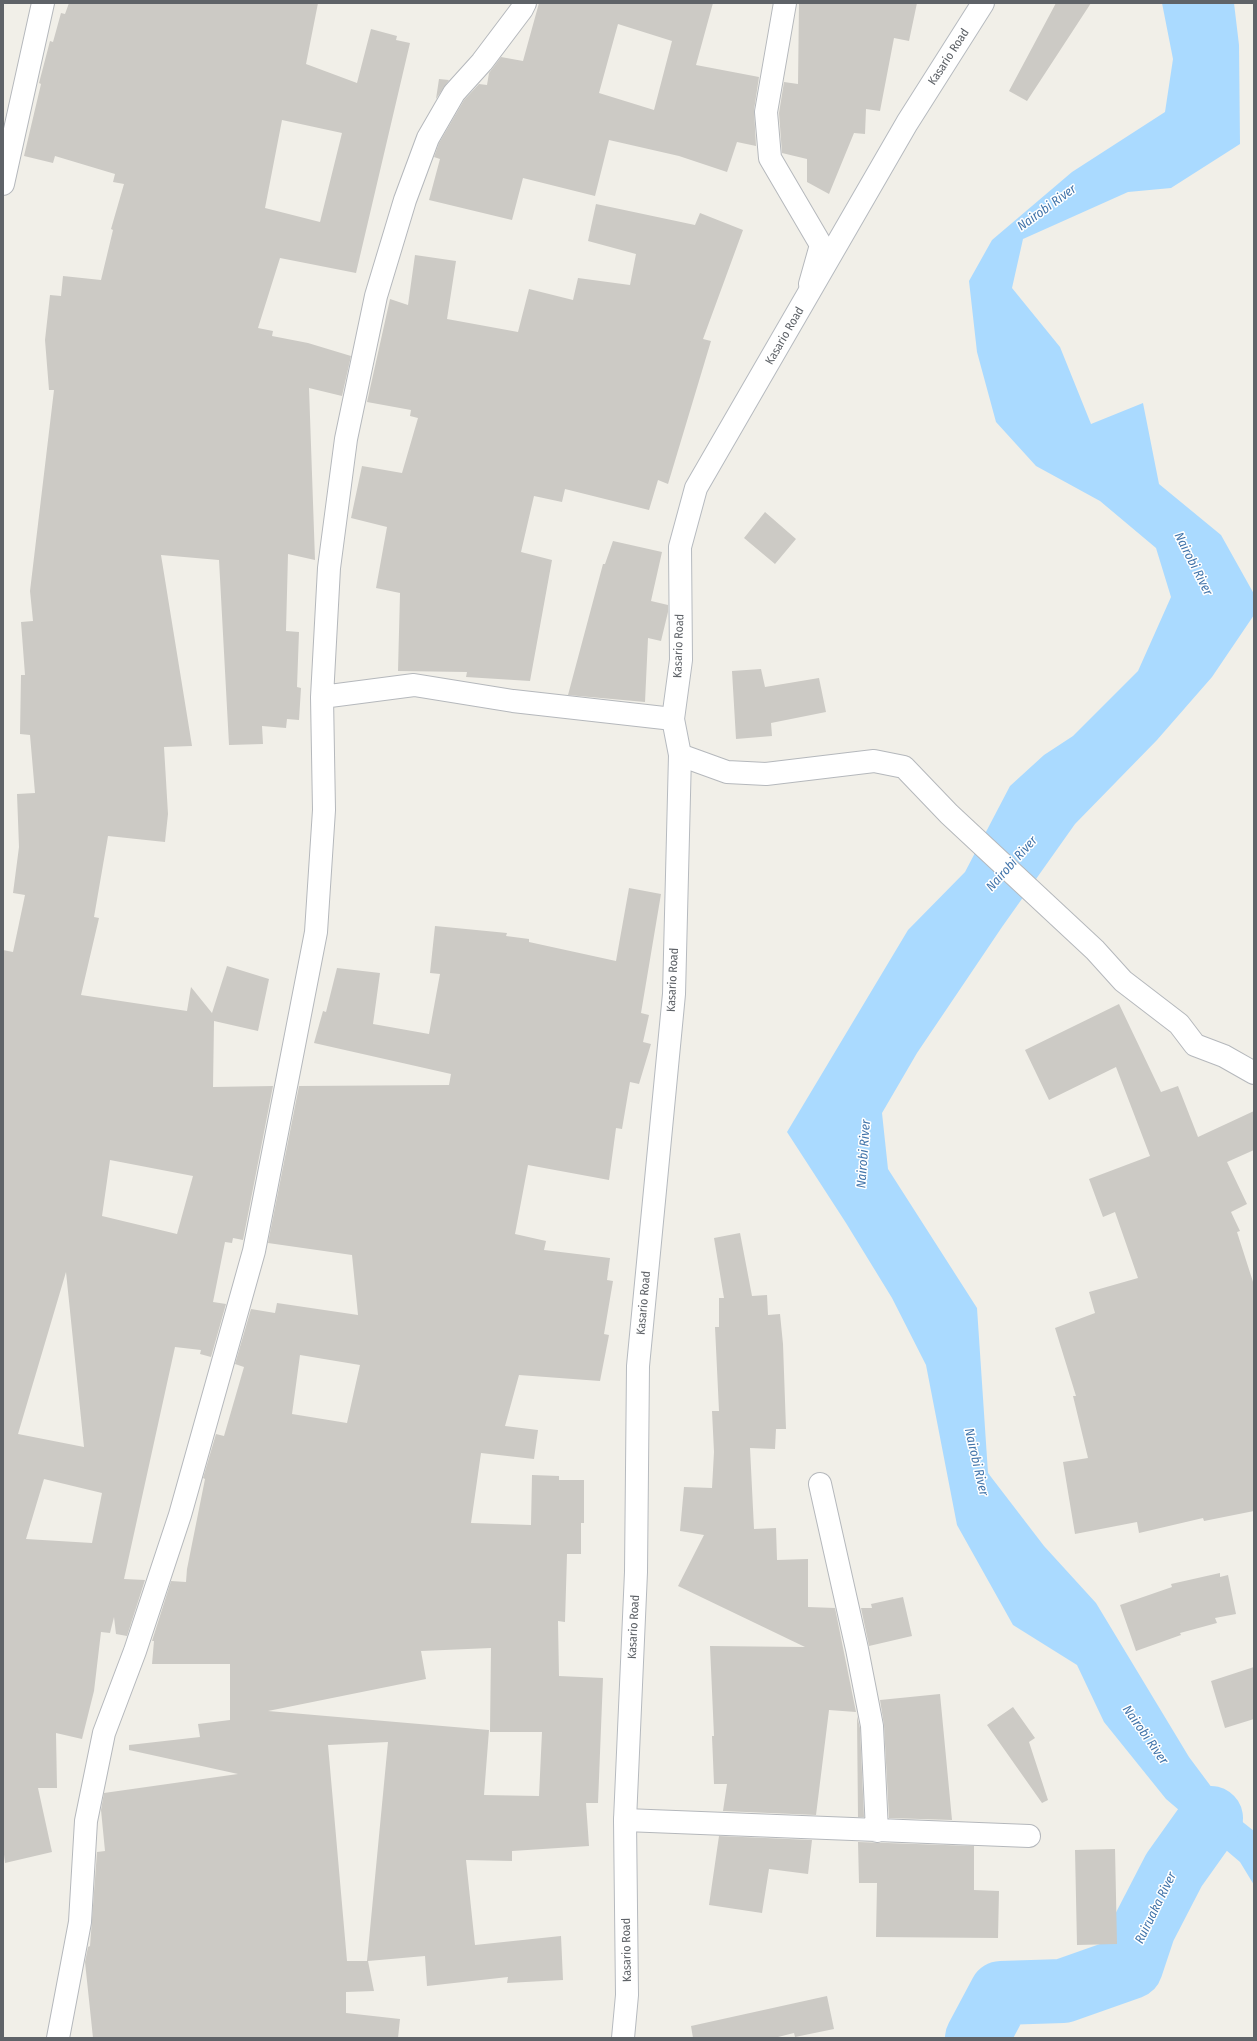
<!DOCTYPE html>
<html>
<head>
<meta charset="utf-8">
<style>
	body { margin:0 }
	#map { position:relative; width:1257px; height:2041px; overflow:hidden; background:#f1efe8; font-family:"Fira Sans Condensed",sans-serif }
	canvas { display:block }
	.frame { position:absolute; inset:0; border:4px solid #5f6368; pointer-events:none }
</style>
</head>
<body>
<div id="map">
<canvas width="1257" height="2041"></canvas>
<div class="frame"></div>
</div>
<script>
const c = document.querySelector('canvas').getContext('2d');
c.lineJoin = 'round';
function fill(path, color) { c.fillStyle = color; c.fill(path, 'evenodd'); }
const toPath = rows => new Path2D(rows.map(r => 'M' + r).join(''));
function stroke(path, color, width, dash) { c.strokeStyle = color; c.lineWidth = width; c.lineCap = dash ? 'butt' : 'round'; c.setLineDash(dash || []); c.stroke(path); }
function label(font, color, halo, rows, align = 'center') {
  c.font = font + ' "Fira Sans Condensed",sans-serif'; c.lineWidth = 3; c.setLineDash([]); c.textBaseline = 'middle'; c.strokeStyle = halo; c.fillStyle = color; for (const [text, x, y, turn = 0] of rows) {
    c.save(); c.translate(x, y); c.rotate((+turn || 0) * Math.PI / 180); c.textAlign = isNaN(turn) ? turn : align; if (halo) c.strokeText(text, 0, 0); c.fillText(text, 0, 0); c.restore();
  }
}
fill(toPath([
	[1162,3,1234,3,1239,45,1240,144,1171,188,1128,192,1023,239,1012,288,1060,347,1091,424,1143,403,1159,484,1221,535,1254,594,1254,615,1212,677,1157,740,1075,824,1002,927,917,1053,882,1113,888,1169,977,1308,988,1473,1044,1546,1096,1603,1189,1757,1230,1812,1254,1831,1254,1885,1240,1862,1166,1799,1104,1722,1077,1665,1013,1625,957,1525,926,1365,892,1298,846,1223,787,1132,908,930,965,872,1010,786,1044,755,1073,736,1138,671,1171,597,1156,548,1100,501,1036,466,996,422,977,352,969,281,992,240,1072,172,1165,112,1173,59]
]), '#aadaff');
stroke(toPath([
	[977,2038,1001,1993,1063,1991,1131,1967,1144,1928,1174,1870,1211,1818]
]), '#aadaff', 64);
fill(toPath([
	[69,3,318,3,306,64,357,83,371,29,397,36,396,40,410,43,356,273,280,258,258,328,273,331,272,336,308,343,351,356,342,396,309,388,315,560,288,554,286,631,299,632,297,687,301,688,299,720,287,719,286,728,262,726,263,744,229,745,219,560,161,555,192,746,164,747,168,814,165,842,108,836,94,917,99,918,81,995,187,1011,191,987,212,1013,227,966,269,979,258,1031,214,1021,213,1087,273,1086,243,1240,233,1238,232,1243,225,1242,213,1302,226,1304,211,1357,200,1354,201,1350,175,1347,124,1579,145,1580,127,1636,116,1634,114,1617,110,1633,101,1632,94,1691,82,1739,56,1733,57,1788,38,1788,52,1852,5,1863,3,1846,3,950,13,952,25,895,13,893,19,847,17,794,35,793,30,735,20,734,21,675,25,675,21,622,33,621,30,591,54,390,49,390,45,340,50,295,61,296,63,276,101,280,113,230,111,229,124,184,113,182,115,174,55,156,53,163,24,156,41,84,39,83,50,41,53,42,61,13,65,14],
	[282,120,342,133,320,222,265,208],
	[110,1160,193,1176,177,1234,102,1216],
	[66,1272,84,1447,18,1434],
	[44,1479,102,1493,92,1543,26,1539],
	[539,3,713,3,696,65,759,77,754,110,756,146,737,142,727,172,679,156,609,140,595,196,523,178,512,220,429,200,440,159,434,157,439,143,464,100,479,84,487,85,489,73,501,57,523,61],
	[618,24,672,41,654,110,599,93],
	[799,3,917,3,909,41,894,38,880,111,866,109,865,134,854,133,829,194,807,182,807,159,782,153,779,113,784,82,798,84],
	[1056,3,1091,3,1027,101,1009,91],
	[439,79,449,80,436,99],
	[596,204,695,225,700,213,743,230,703,339,711,341,668,484,658,480,649,510,565,489,562,502,534,496,521,552,552,560,530,681,466,677,467,672,398,671,400,593,376,588,387,527,351,518,362,466,402,473,418,418,410,416,411,410,367,402,390,299,408,305,415,255,456,261,447,319,518,332,529,289,573,300,578,278,630,285,636,254,588,241],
	[765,512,796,539,775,564,744,538],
	[613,541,662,552,651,601,668,605,668,612,661,641,648,638,645,702,568,695,603,564,605,564],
	[761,669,765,687,819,678,826,712,771,723,772,736,736,739,732,671],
	[629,888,661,894,641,1013,649,1015,643,1042,651,1044,639,1084,630,1082,622,1129,616,1128,609,1180,528,1165,515,1234,546,1241,544,1250,610,1258,607,1280,613,1281,604,1334,609,1335,600,1381,519,1375,505,1426,538,1430,534,1459,481,1453,471,1523,531,1525,532,1475,559,1476,559,1480,584,1480,584,1523,581,1523,581,1554,567,1554,565,1622,558,1621,559,1676,603,1678,598,1803,586,1803,589,1846,512,1851,512,1861,466,1860,475,1945,561,1936,563,1980,507,1983,508,1977,427,1986,425,1956,368,1961,374,1991,346,1992,346,2013,400,2019,398,2038,93,2038,85,1962,88,1947,90,1946,97,1852,105,1851,101,1810,104,1793,238,1774,129,1750,129,1745,200,1737,198,1724,230,1720,230,1664,152,1664,154,1641,152,1641,171,1581,186,1582,187,1569,205,1479,203,1478,216,1434,224,1436,244,1367,235,1364,251,1309,275,1313,277,1303,358,1315,352,1255,268,1243,299,1086,449,1085,451,1074,314,1043,323,1011,326,1012,337,968,380,973,373,1024,429,1034,440,974,430,973,435,926,507,933,506,936,529,939,529,942,616,961],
	[300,1355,360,1365,347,1423,292,1414],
	[491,1648,490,1732,542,1732,539,1796,484,1795,489,1730,268,1711,426,1679,421,1651],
	[388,1742,367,1961,347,1961,328,1745],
	[1119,1004,1161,1092,1178,1086,1198,1137,1254,1111,1254,1150,1227,1162,1247,1204,1231,1212,1240,1231,1237,1232,1254,1285,1254,1511,1204,1521,1203,1518,1139,1533,1137,1522,1075,1534,1063,1462,1088,1458,1073,1396,1076,1396,1055,1328,1095,1313,1089,1292,1138,1278,1115,1212,1103,1217,1089,1179,1150,1156,1116,1067,1049,1100,1025,1050],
	[740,1233,752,1296,767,1295,768,1315,780,1314,783,1344,786,1429,776,1429,775,1449,750,1448,754,1529,776,1528,777,1560,808,1559,808,1607,835,1608,856,1712,829,1710,816,1815,723,1811,727,1784,714,1784,712,1736,714,1736,710,1646,805,1647,678,1586,704,1535,680,1531,684,1487,712,1488,714,1452,712,1411,719,1411,715,1327,719,1327,719,1298,724,1298,714,1238],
	[1220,1573,1220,1577,1228,1575,1236,1614,1215,1618,1217,1623,1180,1633,1181,1635,1136,1651,1120,1605,1172,1587,1171,1584],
	[903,1597,912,1636,869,1646,861,1608,872,1608,871,1604],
	[1254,1667,1254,1719,1225,1728,1211,1681],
	[940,1694,952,1820,889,1818,884,1725,880,1700],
	[1013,1707,1035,1738,1029,1742,1048,1800,1042,1803,987,1725],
	[857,1716,860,1728,864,1817,858,1817],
	[719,1836,812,1840,808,1874,769,1869,762,1913,709,1905],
	[858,1842,974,1846,974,1890,999,1891,998,1938,876,1937,877,1883,859,1883],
	[1115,1849,1117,1944,1077,1945,1075,1850],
	[827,1996,834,2029,795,2037,794,2033,774,2038,693,2038,691,2026]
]), '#cccac5');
const street = toPath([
	[785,3,766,112,770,158,821,245,810,284],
	[3,184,43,3],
	[322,697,414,685,513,701,673,719],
	[680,755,727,772,766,774,874,761,904,767,949,814,1095,950,1123,981,1179,1024,1195,1045,1224,1056,1254,1073],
	[820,1484,857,1649,872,1726,877,1831],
	[625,1820,1029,1836],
	[58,2038,80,1922,86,1821,104,1733,135,1651,180,1515,254,1251,316,932,324,810,322,697,329,568,346,439,376,296,405,200,428,138,454,93,482,62,522,9,525,3]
]);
const secondary = toPath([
	[623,2038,627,1995,625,1820,636,1572,638,1366,674,994,680,755,673,719,681,660,680,547,696,488,907,123,983,3]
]);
stroke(street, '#b5b8bc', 24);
stroke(secondary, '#b6babf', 24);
stroke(street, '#fff', 22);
stroke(secondary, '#fff', 22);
label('12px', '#5f6368', '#fff', [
	["Kasario Road",949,57,-57],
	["Kasario Road",785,336,-60],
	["Kasario Road",679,646,-88],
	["Kasario Road",673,980,-87],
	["Kasario Road",644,1303,-85],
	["Kasario Road",634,1627,-87],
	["Kasario Road",627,1950,-91]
]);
label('italic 13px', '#4174aa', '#fff', [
	["Nairobi River",1047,208,-36],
	["Nairobi River",1193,564,63],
	["Nairobi River",1012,864,-48],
	["Nairobi River",864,1154,-86],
	["Nairobi River",976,1462,77],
	["Nairobi River",1145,1735,55],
	["Ruiruaka River",1156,1908,-64]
]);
</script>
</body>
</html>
